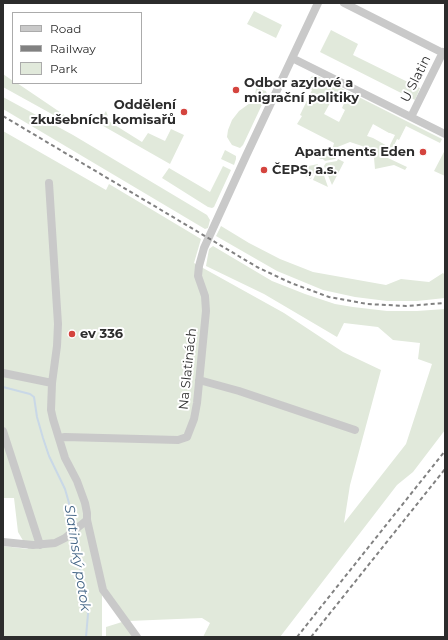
<!DOCTYPE html>
<html>
<head>
<meta charset="utf-8">
<style>
	body { margin:0 }
	#map { position:relative; width:448px; height:640px; overflow:hidden; background:#fff; font-family:Montserrat,sans-serif }
	canvas { display:block }
	.frame { position:absolute; inset:0; border:4px solid #2c2c2c; pointer-events:none }
	.legend { position:absolute; left:12px; top:12px; width:130px; height:72px; box-sizing:border-box; background:#fff; border:1px solid #ababab; margin:0; padding:5px 7px; list-style:none; font-size:12px; color:#2c2c2c }
	.legend li { display:flex; align-items:center; gap:8px; height:20px }
	.legend b { width:20px; border:1px solid #ababab }
</style>
</head>
<body>
<div id="map">
<canvas width="448" height="640"></canvas>
<div class="frame"></div>
<ul class="legend">
<li><b style="height:5px;background:#c9c9c9"></b>Road</li>
<li><b style="height:5px;background:#818181"></b>Railway</li>
<li><b style="height:11px;background:#e1e9db"></b>Park</li>
</ul>
</div>
<script>
const c = document.querySelector('canvas').getContext('2d');
c.lineJoin = 'round';
function fill(path, color) { c.fillStyle = color; c.fill(path, 'evenodd'); }
const toPath = rows => new Path2D(rows.map(r => 'M' + r).join(''));
function stroke(path, color, width, dash) { c.strokeStyle = color; c.lineWidth = width; c.lineCap = dash ? 'butt' : 'round'; c.setLineDash(dash || []); c.stroke(path); }
function label(font, color, halo, rows, align = 'center') {
  c.font = font + ' Montserrat,sans-serif'; c.lineWidth = 4; c.setLineDash([]); c.textBaseline = 'middle'; c.strokeStyle = halo; c.fillStyle = color; for (const [text, x, y, turn = 0] of rows) {
    c.save(); c.translate(x, y); c.rotate((+turn || 0) * Math.PI / 180); c.textAlign = isNaN(turn) ? turn : align; if (halo) c.strokeText(text, 0, 0); c.fillText(text, 0, 0); c.restore();
  }
}
fill(toPath([
	[254,11,282,25,276,38,247,24],
	[331,30,358,44,353,55,420,88,415,100,320,52],
	[3,74,13,81,13,83,17,83,82,127,59,118,3,87],
	[314,75,315,75,442,139,440,143,406,126,399,140,397,139,388,158,407,167,405,170,394,165,375,169,374,158,367,149,362,146,350,142,335,148,333,147,334,143,297,124,302,116,300,115,312,90,306,86,311,77],
	[335,94,346,99,342,108,345,110,339,122,324,114],
	[373,124,389,133,390,133,395,135,389,147,373,138,367,136],
	[256,88,266,91,267,94,243,145,240,148,232,145,230,142,227,137,228,130,232,120,239,111,250,103,255,96],
	[3,97,73,135,207,215,210,220,208,228,205,229,3,109],
	[106,111,110,122,142,142,148,133,165,141,171,129,184,135,170,164,98,123],
	[3,131,106,190,109,184,201,239,194,263,284,313,343,352,381,370,350,485,344,523,406,444,432,364,418,359,420,343,393,340,378,327,344,323,337,337,264,294,206,266,209,249,213,246,272,281,305,294,335,304,353,307,387,311,417,311,445,309,445,430,413,472,397,485,280,637,203,637,210,623,202,618,128,621,102,593,102,637,3,637,3,546,28,549,18,532,14,498,3,498],
	[316,148,336,158,335,159,325,161,323,159,320,159,314,152],
	[225,150,236,156,236,159,234,165,221,159],
	[445,150,445,176,434,171],
	[338,159,344,162,332,185,324,166,326,163,337,161],
	[318,164,311,179,301,174,304,167],
	[223,166,231,170,214,207,212,208,208,207,162,178,169,168,210,192],
	[319,166,321,167,328,187,313,180],
	[221,226,249,243,280,259,313,272,386,285,401,279,429,282,443,273,445,275,445,298,417,301,387,301,355,297,323,290,277,271,216,236],
	[122,622,134,637,106,637,106,627]
]), '#e1e9db');
stroke(toPath([
	[3,387,30,394,34,397,37,417,43,438,49,456,65,489,69,503,73,527],
	[74,533,88,614,86,637]
]), '#c9d8e7', 2);
stroke(toPath([
	[344,3,445,54],
	[292,58,445,134],
	[411,117,443,52],
	[49,183,58,324,57,346,52,383,51,410,53,419,65,458,77,481,85,503,87,513,87,520,103,590,137,637],
	[3,373,52,383],
	[199,380,239,391,355,430],
	[3,431,40,545],
	[59,438,65,437,178,440,187,437,194,419,197,403,206,311,205,296,198,276,199,266,204,248,246,156,318,3],
	[3,542,33,545,55,543,65,538,87,520]
]), '#c9c9c9', 8);
stroke(toPath([
	[3,116,257,267,291,283,329,297,367,304,406,306,445,303],
	[297,637,445,451],
	[311,637,445,469]
]), '#818181', 2, [4, 3]);
for (const [x, y, r, color] of [
	[236,90,4,"#d4443e"],
	[184,112,4,"#d4443e"],
	[423,152,4,"#d4443e"],
	[264,170,4,"#d4443e"],
	[72,334,4,"#d4443e"]
]) { const dot = new Path2D(); dot.arc(x, y, r, 0, 2 * Math.PI); c.fillStyle = color; c.fill(dot); stroke(dot, '#fff', 1.5); }
label('13px', '#2c2c2c', '#fff', [
	["U Slatin",416,79,-63],
	["Na Slatinách",188,369,-84]
]);
label('bold 13px', '#2c2c2c', '#fff', [
	["Odbor azylové a",244,83],
	["migrační politiky",244,98],
	["Oddělení",176,105,"right"],
	["zkušebních komisařů",176,120,"right"],
	["Apartments Eden",415,152,"right"],
	["ČEPS, a.s.",272,170],
	["ev 336",80,334]
], 'left');
label('italic 14px', '#436586', '#fff', [
	["Slatinský potok",77,558,81]
]);
</script>
</body>
</html>
